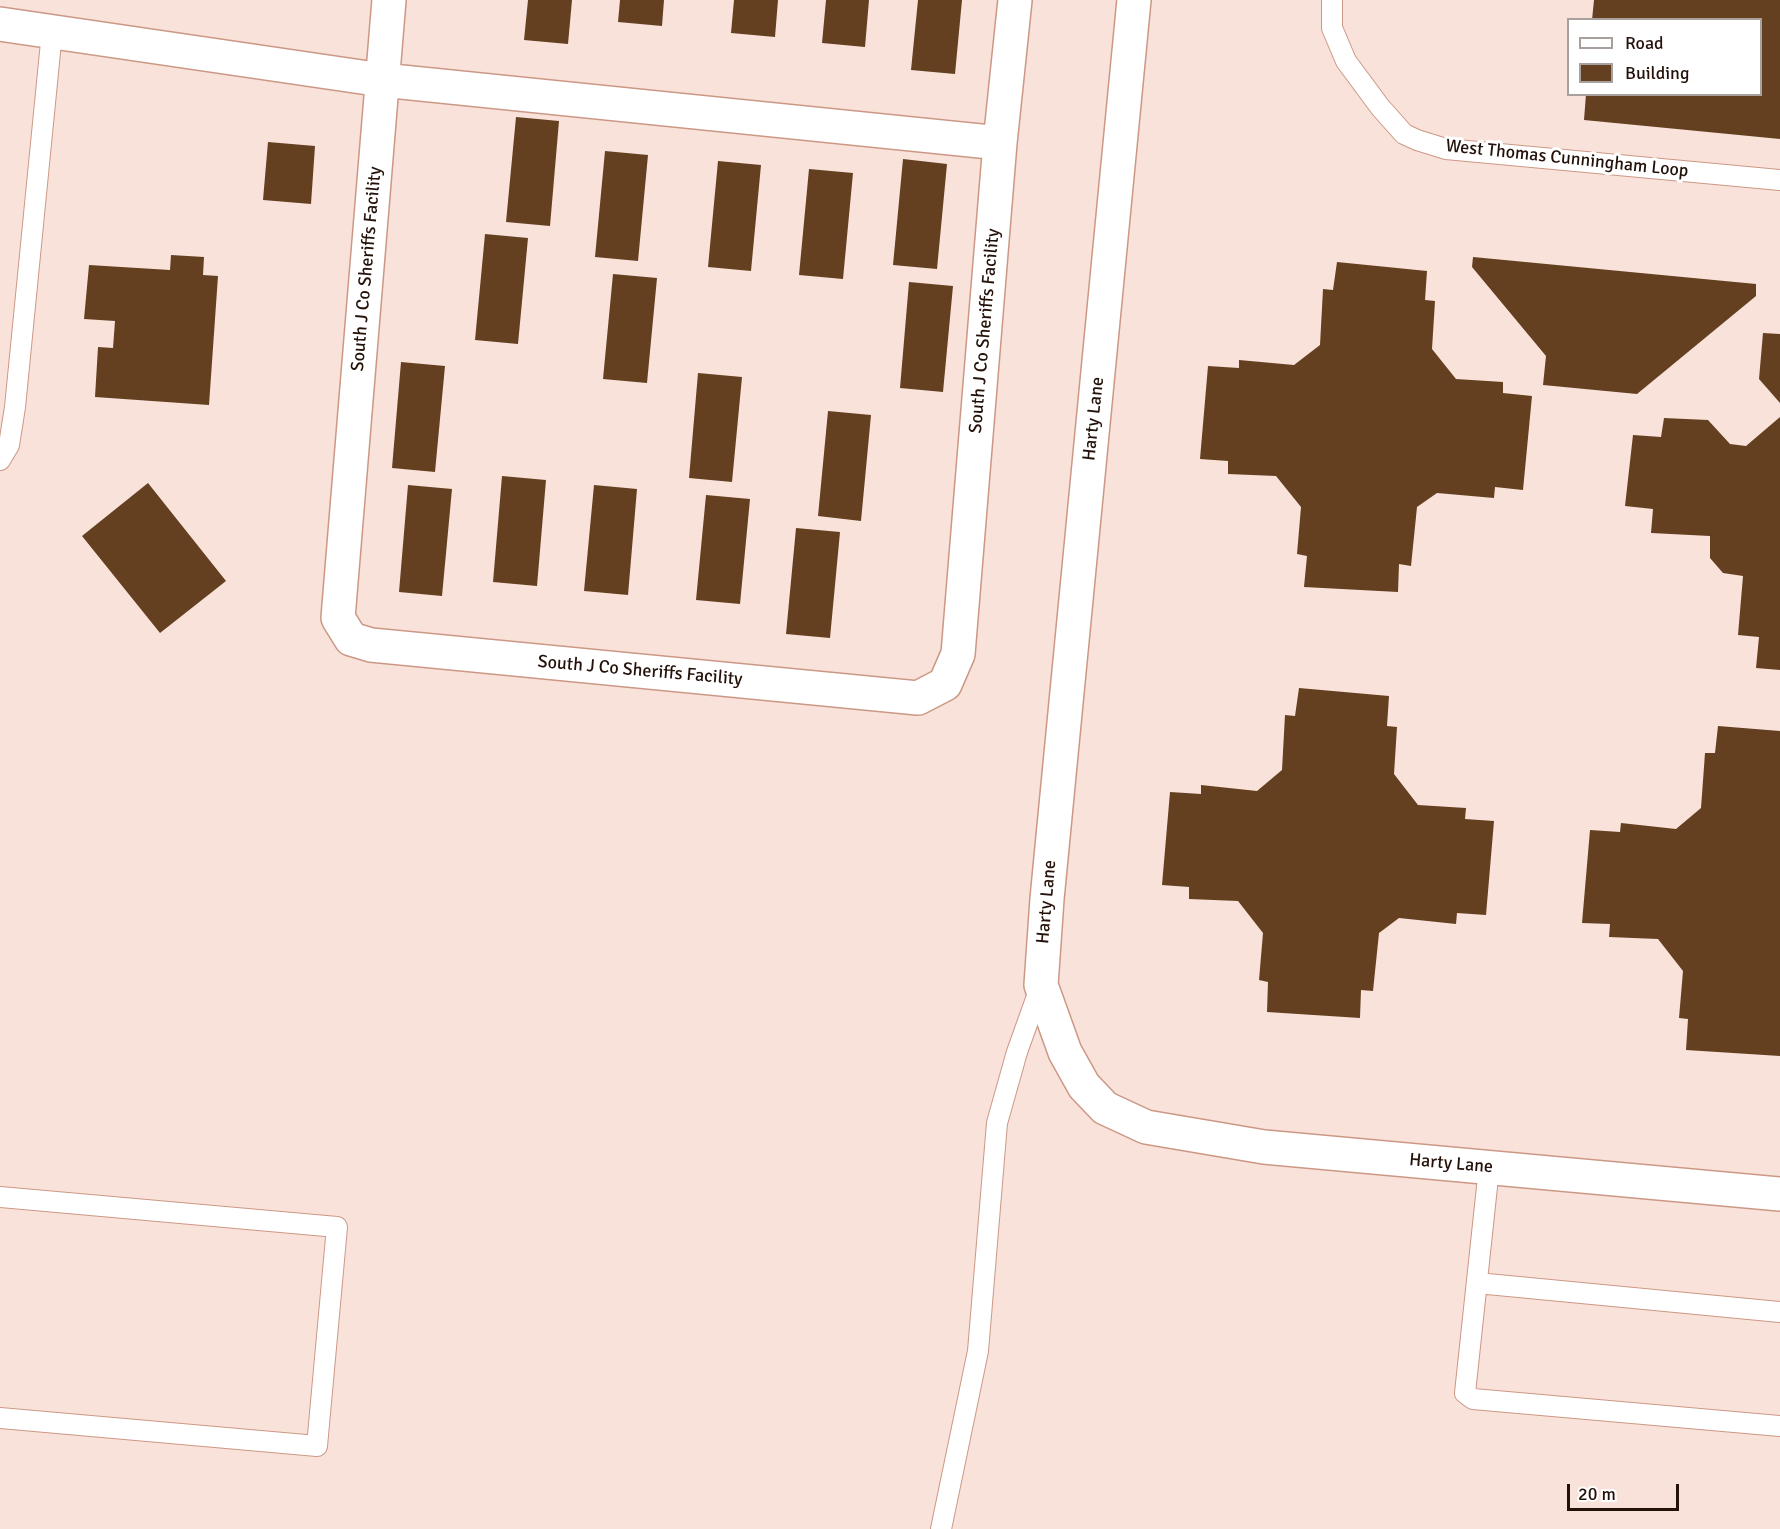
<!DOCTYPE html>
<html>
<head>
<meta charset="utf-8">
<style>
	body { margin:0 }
	#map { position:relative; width:1780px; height:1529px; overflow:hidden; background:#f9e2da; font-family:Signika,sans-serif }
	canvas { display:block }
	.legend { position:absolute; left:1567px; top:18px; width:195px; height:78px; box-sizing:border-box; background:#fff; border:2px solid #a7a09d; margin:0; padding:8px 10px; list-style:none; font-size:18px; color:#23110a }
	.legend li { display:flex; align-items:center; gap:12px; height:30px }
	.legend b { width:30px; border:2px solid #a7a09d }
	.scale { position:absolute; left:1567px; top:1484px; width:112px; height:27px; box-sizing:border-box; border:3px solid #23110a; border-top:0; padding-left:8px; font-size:18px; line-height:21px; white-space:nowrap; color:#23110a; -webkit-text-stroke:4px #fff; paint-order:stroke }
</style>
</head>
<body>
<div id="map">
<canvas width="1780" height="1529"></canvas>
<ul class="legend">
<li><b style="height:8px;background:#fff"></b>Road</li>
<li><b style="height:16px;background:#644021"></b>Building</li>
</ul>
<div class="scale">20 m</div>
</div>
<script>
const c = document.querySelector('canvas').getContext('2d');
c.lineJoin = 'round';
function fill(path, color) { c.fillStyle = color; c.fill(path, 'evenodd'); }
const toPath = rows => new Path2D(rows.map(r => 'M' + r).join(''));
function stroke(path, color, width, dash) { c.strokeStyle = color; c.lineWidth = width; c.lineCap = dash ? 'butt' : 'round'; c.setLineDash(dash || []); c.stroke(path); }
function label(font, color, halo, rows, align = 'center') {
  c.font = font + ' Signika,sans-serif'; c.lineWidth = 6; c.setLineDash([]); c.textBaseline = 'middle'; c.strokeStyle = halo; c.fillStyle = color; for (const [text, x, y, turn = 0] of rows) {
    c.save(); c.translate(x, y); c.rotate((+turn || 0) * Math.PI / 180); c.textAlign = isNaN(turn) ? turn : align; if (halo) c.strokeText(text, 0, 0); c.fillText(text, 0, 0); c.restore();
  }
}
fill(toPath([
	[528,0,572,0,568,44,524,40],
	[620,0,664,0,662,26,618,22],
	[734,0,778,0,775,37,731,33],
	[826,0,869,0,865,47,822,43],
	[918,0,962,0,955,74,911,70],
	[1594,0,1780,0,1780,139,1584,120,1586,94,1760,94,1760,20,1592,20],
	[516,117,559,121,550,226,506,222],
	[268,142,315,146,311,204,263,200],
	[605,151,648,155,638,261,595,257],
	[903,159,947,164,937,269,893,265],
	[718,161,761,165,751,271,708,267],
	[809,169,853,173,843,279,799,275],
	[485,234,528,238,518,344,475,340],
	[171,255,204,257,203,275,218,276,209,405,95,397,98,347,113,348,115,321,84,319,89,265,170,270],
	[1473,257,1756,284,1756,296,1637,394,1543,385,1546,356,1472,267],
	[1337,262,1427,271,1425,300,1435,301,1432,349,1456,379,1503,382,1503,393,1532,396,1523,490,1495,487,1494,498,1437,493,1417,507,1411,566,1399,564,1398,592,1304,587,1307,556,1297,554,1301,507,1276,476,1228,474,1228,461,1200,459,1208,366,1239,368,1239,360,1294,365,1320,345,1323,289,1333,290],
	[613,274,657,278,647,383,603,379],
	[909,282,953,286,943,392,900,388],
	[1763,333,1780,334,1780,403,1759,379],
	[401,362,445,366,435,472,392,468],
	[698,373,742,377,732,482,689,478],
	[828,411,871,415,861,521,818,516],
	[1780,417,1780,670,1756,668,1759,637,1738,635,1743,576,1723,573,1710,558,1710,536,1651,533,1653,509,1625,506,1633,435,1661,437,1664,418,1708,420,1730,444,1746,446],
	[502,476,546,480,537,586,493,582],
	[148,483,226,581,160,633,82,536],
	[408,485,452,489,442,596,399,592],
	[594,485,637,489,628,595,584,591],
	[706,495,750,499,740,604,696,600],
	[796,528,840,532,830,638,786,634],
	[1299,688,1389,696,1387,726,1397,727,1394,774,1418,805,1466,808,1465,819,1494,821,1486,915,1457,913,1456,924,1399,918,1379,933,1373,991,1361,990,1360,1018,1267,1012,1268,982,1259,980,1263,933,1238,901,1189,899,1189,887,1162,885,1170,792,1201,794,1201,785,1257,791,1282,770,1285,715,1295,716],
	[1718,726,1780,731,1780,1056,1686,1050,1688,1019,1679,1018,1683,971,1658,939,1609,937,1610,924,1582,923,1590,830,1620,832,1621,823,1676,829,1701,808,1705,753,1715,753]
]), '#644021');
const service = toPath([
	[1332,0,1332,28,1346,61,1380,107,1404,134,1417,140,1446,149,1780,180],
	[0,460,9,445,15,407,52,32],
	[1489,1168,1465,1393,1473,1399,1780,1426],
	[0,1197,337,1227,317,1446,0,1418],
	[1477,1283,1780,1312],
	[941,1529,978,1351,997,1123,1017,1052,1041,985]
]);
const minor = toPath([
	[389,0,338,618,351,639,371,645,918,698,945,684,958,654,1000,143,1015,0],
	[1134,0,1047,899,1041,985,1065,1052,1084,1086,1105,1108,1146,1127,1264,1147,1780,1194],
	[0,24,382,80,1000,143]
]);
stroke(service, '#cc9886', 22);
stroke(minor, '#cc9886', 36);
stroke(service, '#fff', 20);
stroke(minor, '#fff', 33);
label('18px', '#23110a', '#fff', [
	["West Thomas Cunningham Loop",1567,159,6],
	["South J Co Sheriffs Facility",367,269,-85],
	["South J Co Sheriffs Facility",985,331,-85],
	["Harty Lane",1094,419,-84],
	["South J Co Sheriffs Facility",640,671,5],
	["Harty Lane",1047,902,-85],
	["Harty Lane",1451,1164,5]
]);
</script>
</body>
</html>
